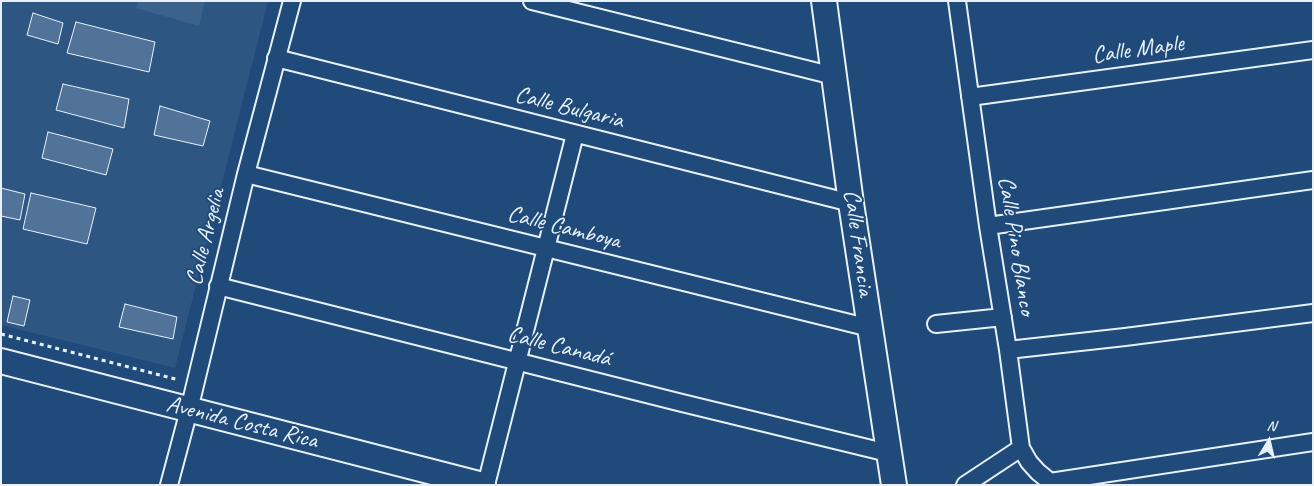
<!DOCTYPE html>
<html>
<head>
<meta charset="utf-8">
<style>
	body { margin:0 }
	#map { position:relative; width:1314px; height:486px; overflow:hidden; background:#1f4a7a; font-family:Caveat,sans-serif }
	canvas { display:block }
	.frame { position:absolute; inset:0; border:2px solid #e8f1f8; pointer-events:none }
	.north { position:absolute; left:1244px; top:416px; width:50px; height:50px; -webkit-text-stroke:4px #1f4a7a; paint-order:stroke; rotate:9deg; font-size:14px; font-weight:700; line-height:20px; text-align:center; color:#e8f1f8 }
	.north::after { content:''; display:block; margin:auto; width:18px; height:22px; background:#e8f1f8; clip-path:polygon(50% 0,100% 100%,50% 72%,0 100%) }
</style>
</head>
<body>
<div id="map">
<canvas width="1314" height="486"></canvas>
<div class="frame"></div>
<div class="north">N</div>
</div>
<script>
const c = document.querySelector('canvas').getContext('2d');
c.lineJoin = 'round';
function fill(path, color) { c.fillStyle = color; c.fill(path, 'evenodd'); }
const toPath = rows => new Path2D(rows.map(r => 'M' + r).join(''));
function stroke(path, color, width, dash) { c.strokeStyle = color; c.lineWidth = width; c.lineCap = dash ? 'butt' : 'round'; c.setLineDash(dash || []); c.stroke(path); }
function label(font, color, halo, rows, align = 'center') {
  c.font = font + ' Caveat,sans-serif'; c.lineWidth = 4; c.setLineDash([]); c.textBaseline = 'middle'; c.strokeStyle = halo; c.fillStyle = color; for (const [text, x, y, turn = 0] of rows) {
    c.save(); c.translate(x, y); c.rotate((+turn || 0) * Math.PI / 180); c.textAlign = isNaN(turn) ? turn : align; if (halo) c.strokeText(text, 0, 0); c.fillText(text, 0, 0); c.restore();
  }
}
fill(toPath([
	[1,1,268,1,175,368,1,325]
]), '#2e5683');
fill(toPath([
	[138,1,205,1,199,26,136,8]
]), '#3c628c');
const building = toPath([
	[33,13,63,23,58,44,27,35,33,13],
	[76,22,155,42,149,72,67,53,76,22],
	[63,84,129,99,124,128,56,110,63,84],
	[160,106,210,121,203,146,154,135,160,106],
	[48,132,113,149,106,175,42,158,48,132],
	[1,188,25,194,20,220,1,216,1,188],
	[31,193,96,208,87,244,23,229,31,193],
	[13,296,30,300,24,326,7,322,13,296],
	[125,304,177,317,173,339,119,327,125,304]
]);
fill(building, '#517399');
stroke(building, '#e8f1f8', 1);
const street = toPath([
	[532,1,834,76],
	[957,1,988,226,1008,350,1021,448,1029,462,1038,472,1054,485],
	[276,58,851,203],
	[970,97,1313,50],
	[246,174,870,328],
	[988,226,1313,180],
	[218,286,678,402,888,453],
	[936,324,1003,317],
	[1008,350,1125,337,1313,313],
	[1050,482,1313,442],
	[169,485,189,410,246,174,292,1],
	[486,485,575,134],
	[965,485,1021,448]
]);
const secondary = toPath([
	[824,1,851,203,894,485],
	[1,361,483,485]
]);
stroke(street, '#e8f1f8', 20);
stroke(secondary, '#e8f1f8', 28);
stroke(toPath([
	[1,334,179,380]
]), '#e8f1f8', 3, [4, 4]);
stroke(street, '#1f4a7a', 16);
stroke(secondary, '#1f4a7a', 24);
label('24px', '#e8f1f8', '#1f4a7a', [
	["Calle Maple",1138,50,-8],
	["Calle Bulgaria",569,108,14],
	["Calle Camboya",564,228,14],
	["Calle Argelia",206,237,-76],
	["Calle Francia",858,243,82],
	["Calle Pino Blanco",1016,246,81],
	["Calle Canadá",559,347,14],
	["Avenida Costa Rica",242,423,14]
]);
</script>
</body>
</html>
